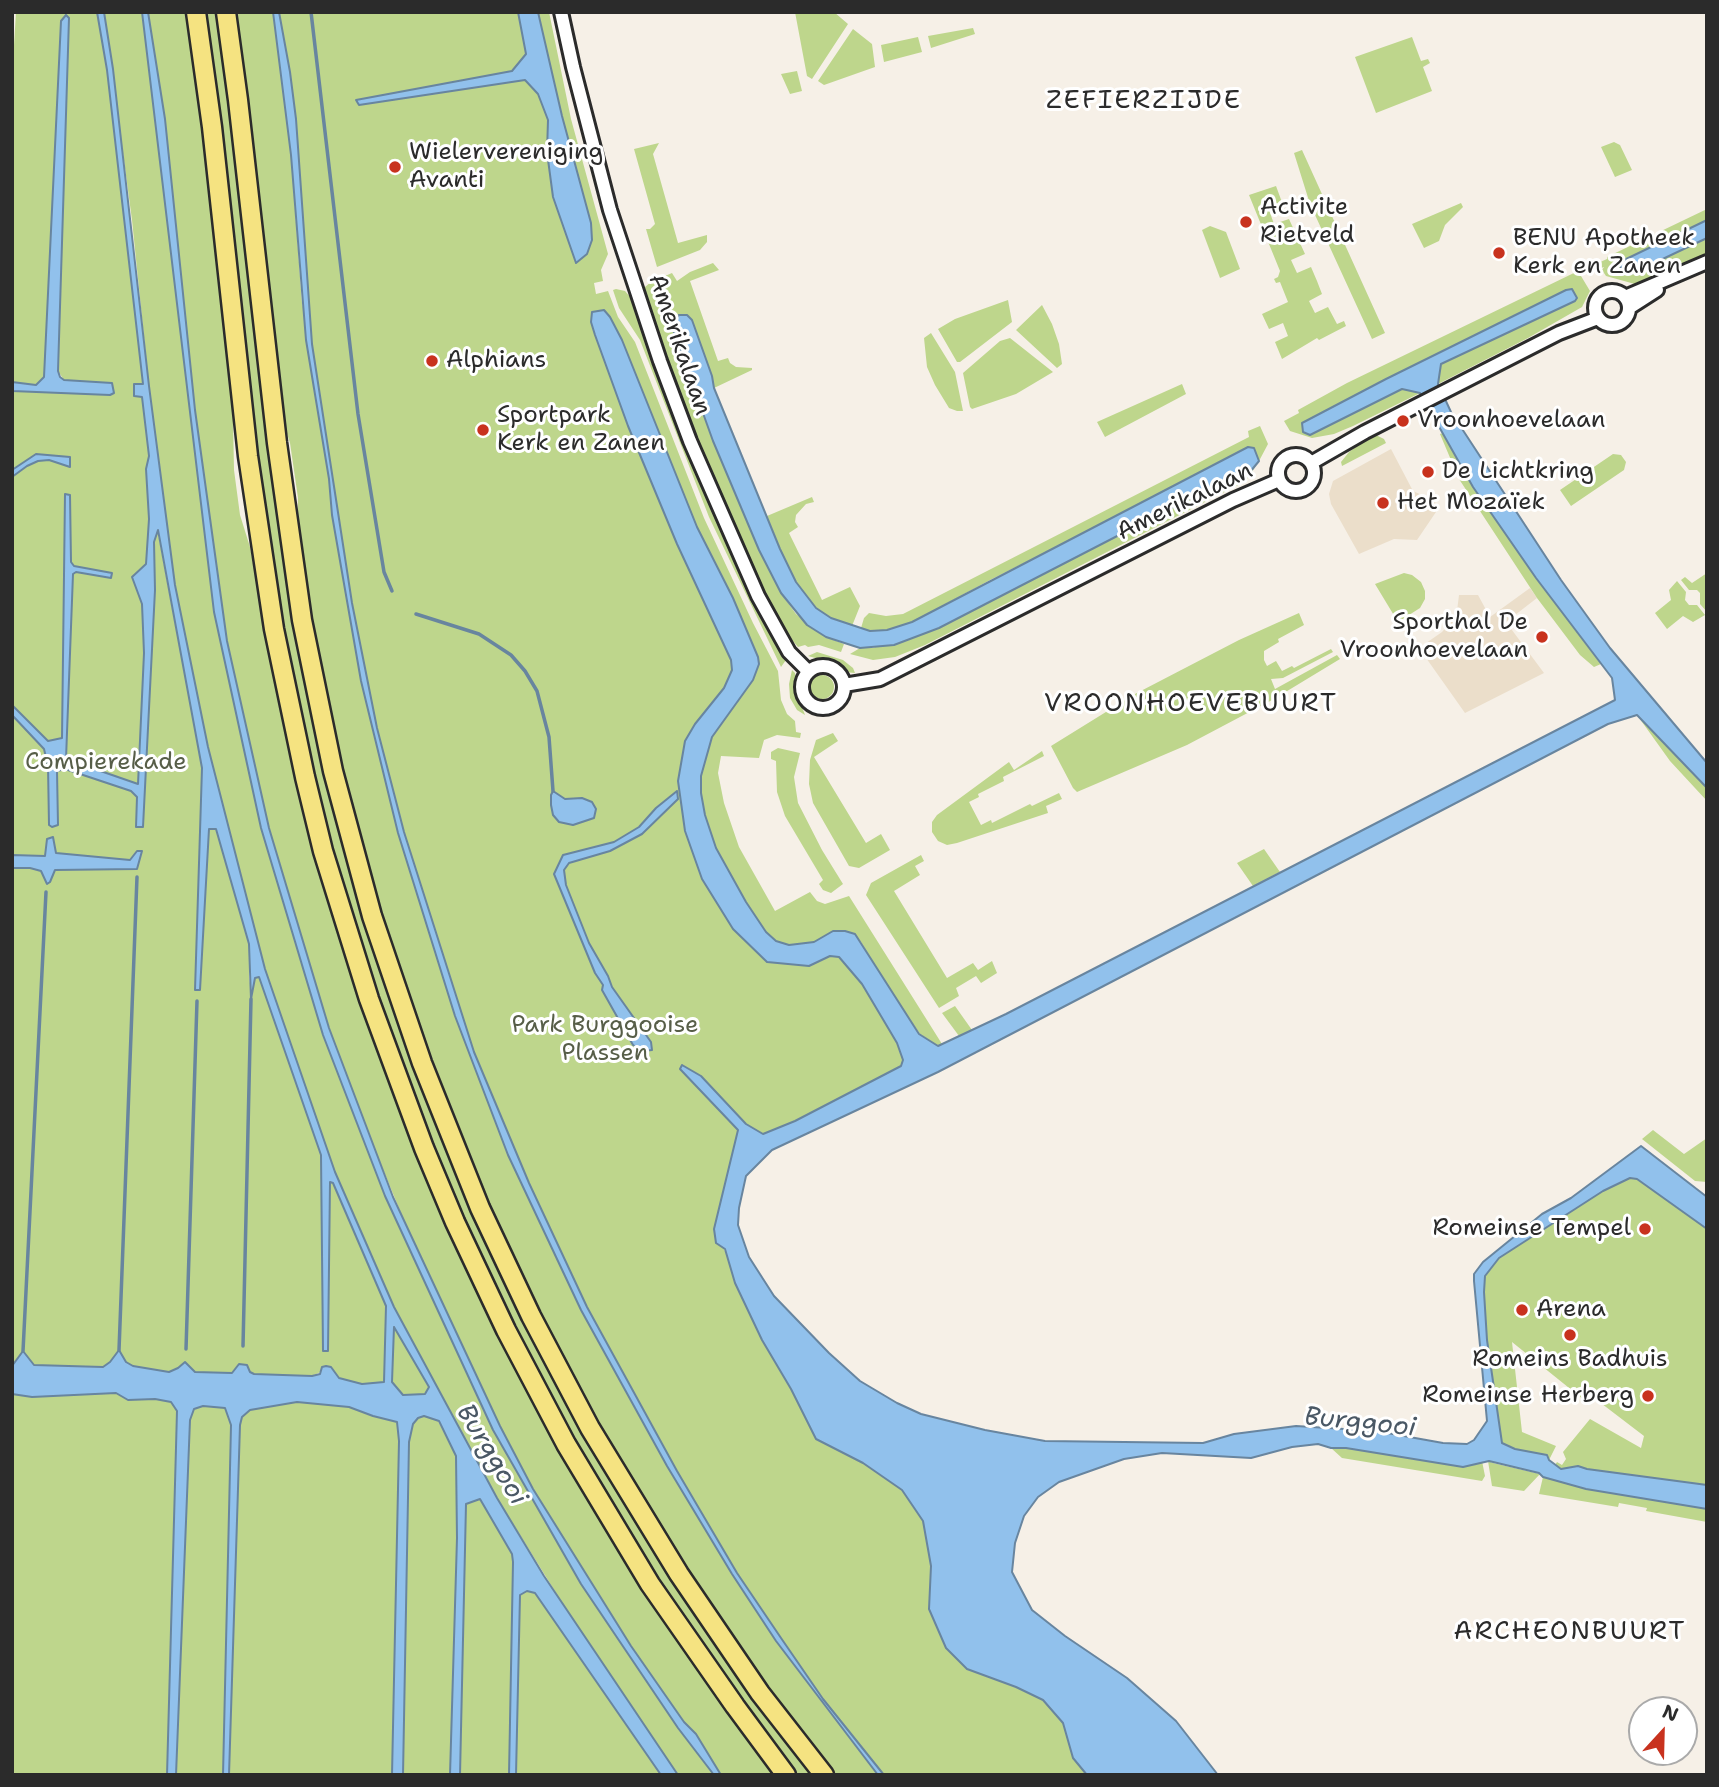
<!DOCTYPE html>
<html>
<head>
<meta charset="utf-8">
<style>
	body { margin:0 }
	#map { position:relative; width:1719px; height:1787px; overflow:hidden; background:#f6f0e7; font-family:"Shantell Sans",sans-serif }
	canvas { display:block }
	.frame { position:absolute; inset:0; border:14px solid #2b2b2b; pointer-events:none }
	.north { position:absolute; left:1628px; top:1696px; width:70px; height:70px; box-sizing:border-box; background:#fff; border:2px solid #aaa; border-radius:50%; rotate:22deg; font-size:19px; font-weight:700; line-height:28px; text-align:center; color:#2b2b2b }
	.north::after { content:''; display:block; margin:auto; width:24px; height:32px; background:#c8321e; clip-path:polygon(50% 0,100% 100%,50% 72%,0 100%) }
</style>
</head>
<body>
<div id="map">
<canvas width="1719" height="1787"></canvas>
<div class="frame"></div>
<div class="north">N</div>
</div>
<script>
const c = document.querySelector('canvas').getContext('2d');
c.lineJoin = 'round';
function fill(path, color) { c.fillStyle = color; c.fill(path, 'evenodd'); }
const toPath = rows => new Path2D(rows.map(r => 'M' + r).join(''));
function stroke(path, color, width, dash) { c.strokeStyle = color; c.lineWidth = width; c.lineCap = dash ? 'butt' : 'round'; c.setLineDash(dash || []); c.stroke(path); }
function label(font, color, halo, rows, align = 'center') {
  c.font = font + ' "Shantell Sans",sans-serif'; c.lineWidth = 6; c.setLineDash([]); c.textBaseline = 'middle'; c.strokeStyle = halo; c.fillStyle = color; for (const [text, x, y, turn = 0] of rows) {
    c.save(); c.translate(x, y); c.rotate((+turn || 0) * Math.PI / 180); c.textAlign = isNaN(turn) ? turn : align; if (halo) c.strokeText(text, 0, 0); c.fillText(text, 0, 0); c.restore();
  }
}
fill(toPath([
	[1391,449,1413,491,1435,501,1436,512,1417,540,1394,539,1359,554,1331,504,1329,494,1333,481],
	[1530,588,1537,598,1506,622,1544,673,1465,713,1419,648,1442,632,1451,622,1457,611,1459,595,1478,595,1490,617]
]), '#ebdeca');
fill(toPath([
	[16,12,97,12,107,70,143,385,135,396,142,397,147,428,149,456,146,469,149,519,157,528,202,768,195,990,200,990,209,829,216,829,249,944,249,977,252,996,255,978,259,977,321,1155,323,1351,328,1351,329,1181,333,1183,386,1306,384,1382,362,1384,339,1378,331,1367,312,1376,195,1372,178,1368,170,1372,133,1366,126,1362,110,1363,103,1367,34,1365,23,1351,12,1366,12,868,30,868,41,871,50,882,54,870,136,869,45,856,12,855,12,391,110,395,114,392,112,383,64,380,58,371,69,18,66,16,61,21,44,377,37,385,12,382,12,78],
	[104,12,142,12,214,612,261,828,323,1035,385,1196,493,1430,581,1584,678,1728,714,1775,678,1775,579,1630,497,1498,394,1307,335,1172,265,969,208,747,175,585,149,386,132,220],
	[148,12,187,12,212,209,233,418,234,470,240,515,250,547,284,729,310,838,371,1035,398,1108,458,1251,537,1411,584,1495,672,1634,774,1775,721,1775,696,1734,684,1722,631,1646,533,1489,500,1426,417,1252,361,1116,329,1028,269,828,227,641,195,410,165,119],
	[203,12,219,12,278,509,370,937,389,995,474,1214,521,1316,624,1504,659,1561,760,1710,814,1775,797,1775,769,1738,678,1610,576,1446,497,1296,430,1145,384,1022,342,888,312,774,302,735,265,536],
	[235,12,529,12,562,116,538,12,549,12,571,119,608,254,601,270,603,281,594,283,596,294,608,291,618,317,635,342,704,518,753,623,778,671,781,700,787,714,795,721,796,732,801,733,800,738,777,735,764,740,759,758,721,756,718,773,724,803,739,847,775,911,810,892,817,901,825,904,849,896,942,1044,938,1046,920,1034,883,980,861,942,845,931,834,931,814,942,789,945,776,941,766,932,746,902,716,848,705,815,701,793,701,776,712,737,753,680,759,664,758,657,733,598,697,527,622,340,610,317,747,653,687,771,733,929,809,966,830,956,839,956,862,984,897,1043,903,1060,902,1066,795,1121,763,1134,735,1150,722,1245,729,1260,735,1283,763,1340,792,1389,863,1463,902,1490,923,1521,931,1566,929,1609,1016,1687,1043,1700,1063,1723,1074,1758,1087,1775,835,1775,779,1703,680,1558,629,1477,583,1395,520,1270,485,1195,429,1055,385,925,346,788,318,658,297,535,298,498,290,443,282,418,258,189],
	[292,169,310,318,312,344,302,303],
	[795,12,834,12,848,24,812,79,807,76],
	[973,28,975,34,931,48,928,36],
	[853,29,872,44,875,67,824,85,818,81],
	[918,37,922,52,884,62,881,45],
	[1412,37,1421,61,1428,59,1430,63,1423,67,1432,91,1376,113,1355,57],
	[797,71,802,91,790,94,781,74],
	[1614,142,1620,145,1632,170,1615,177,1601,147],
	[659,143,653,154,678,243,707,235,707,242,700,250,657,267,646,229,650,229,655,224,634,149],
	[1302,150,1385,333,1372,339,1310,204,1294,153],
	[1276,186,1283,205,1269,210,1274,224,1289,219,1305,254,1291,260,1297,273,1311,267,1317,281,1322,294,1309,301,1315,313,1328,307,1337,324,1344,321,1346,326,1319,340,1317,338,1282,359,1275,342,1288,336,1283,323,1269,329,1262,314,1288,302,1280,282,1276,283,1274,279,1278,277,1280,271,1249,195],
	[1461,203,1463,207,1445,225,1439,241,1424,248,1412,224],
	[1707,209,1707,220,1622,261,1631,274,1707,238,1707,253,1642,286,1606,276,1602,270,1604,267,1601,268,1598,263,1607,259,1607,257],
	[1210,226,1226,232,1240,269,1220,278,1202,230],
	[713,263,719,270,690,281,718,361,728,358,730,363,736,367,752,368,752,370,714,388,712,375,671,324,713,441,759,550,781,593,796,614,826,637,844,644,841,652,819,645,808,647,805,645,798,647,780,626,717,491,686,415,643,294,645,287,651,282,672,273,677,281,690,272],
	[1578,271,1590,291,1582,307,1528,338,1438,384,1441,364,1575,301,1572,289,1566,290,1386,379,1403,389,1420,393,1353,426,1334,434,1312,438,1290,431,1284,421,1299,413,1298,410,1347,383],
	[616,289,625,291,632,299,669,402,705,492,770,633,786,660,781,667,709,517,640,340,619,308,613,290],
	[1008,300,1012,322,960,362,957,362,938,329,955,319],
	[1042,305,1052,324,1059,344,1062,364,1057,368,1016,330],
	[931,333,955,372,963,411,957,411,949,408,935,385,927,367,924,338],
	[1010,338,1053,372,1016,394,972,409,970,407,963,373,1000,341],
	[1182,384,1186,394,1105,437,1097,422],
	[1260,426,1268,444,1259,461,1246,481,925,645,895,657,873,660,850,654,860,648,873,648,1138,525,1235,476,1250,472,1259,461,1254,449,992,579,912,622,887,631,870,632,861,628,864,618,869,613,886,616,903,614,1249,437,1248,431],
	[1443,433,1473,487,1536,578,1601,664,1594,667,1580,655,1537,598,1459,479,1440,434],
	[1374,434,1384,439,1386,443,1342,466,1341,462,1349,452],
	[1613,454,1621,455,1626,462,1624,470,1571,506,1560,490],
	[812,497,814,502,806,504,796,515,795,522,798,527,789,533,822,600,850,587,860,606,852,626,831,618,816,608,803,593,788,568,767,516],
	[1404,573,1412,575,1421,582,1425,591,1425,599,1420,608,1398,622,1375,584],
	[1707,573,1707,612,1700,604,1700,593,1697,590,1689,590,1681,580,1685,577,1692,583],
	[1677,581,1686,592,1685,600,1689,605,1697,605,1705,615,1693,622,1683,616,1667,629,1655,613,1671,600,1669,590],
	[1299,613,1304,625,1278,639,1279,642,1264,651,1264,660,1267,666,1276,661,1282,671,1292,666,1294,668,1331,649,1333,652,1283,678,1271,679,1275,689,1337,655,1340,659,1274,699,1187,745,1077,792,1073,788,1051,746,1135,694,1239,640],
	[817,652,843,660,853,668,855,673,845,672,833,663,808,656],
	[792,670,795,673,796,691,805,715,797,710,790,698,789,684],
	'810 687a12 12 0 1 1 24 0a12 12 0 1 1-24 0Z',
	[1637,715,1707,788,1707,801,1670,761],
	[833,733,838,741,814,757,866,843,881,834,890,850,859,868,849,866,813,803,809,784,810,760,816,740],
	[778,748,800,753,794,777,798,803,822,850,843,884,831,893,823,890,819,884,823,880,785,816,777,792,776,761,771,759,771,752],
	[1042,751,1044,756,1003,777,1004,781,978,794,979,797,969,802,981,825,991,820,992,823,1030,804,1032,806,1059,793,1062,799,1046,806,1048,813,957,843,947,845,938,841,932,832,932,822,937,815,1009,762,1014,770],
	[1264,849,1280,872,1253,886,1237,863],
	[921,855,924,861,915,866,920,875,894,891,947,978,973,963,978,970,992,961,997,973,981,983,976,976,956,988,959,996,939,1008,866,895,871,883],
	[955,1006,972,1030,959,1036,942,1013],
	[1653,1130,1684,1154,1707,1138,1707,1182,1695,1181,1642,1139],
	[1630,1178,1637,1179,1707,1229,1707,1495,1587,1469,1578,1466,1561,1469,1555,1465,1557,1462,1562,1465,1566,1459,1563,1452,1590,1419,1641,1448,1644,1436,1589,1394,1584,1400,1512,1342,1522,1432,1556,1446,1549,1460,1547,1455,1515,1449,1501,1443,1499,1439,1487,1340,1484,1292,1485,1276,1499,1258,1603,1191],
	[394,1325,429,1388,426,1394,403,1395,392,1382],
	[102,1393,116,1393,128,1400,155,1399,171,1402,177,1411,167,1775,12,1775,12,1394,32,1397],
	[297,1402,349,1407,373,1416,397,1422,399,1441,392,1775,229,1775,240,1425,242,1417,249,1410],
	[203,1406,225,1408,231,1425,223,1775,176,1775,190,1420,194,1409],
	[424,1416,438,1421,456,1456,457,1538,450,1775,403,1775,409,1442,413,1424,418,1418],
	[1331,1448,1346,1448,1463,1467,1482,1461,1485,1476,1482,1481,1342,1458],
	[1488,1461,1493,1463,1540,1474,1524,1491,1492,1486],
	[1543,1477,1586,1489,1707,1509,1707,1522,1646,1511,1647,1508,1619,1503,1618,1507,1539,1494],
	[481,1499,512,1555,513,1562,509,1775,460,1775,466,1504],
	[527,1591,535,1593,661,1775,516,1775,520,1595]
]), '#bed68c');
const water = toPath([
	[97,12,104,12,113,69,149,386,175,585,208,747,265,969,335,1172,394,1307,497,1498,544,1576,678,1775,661,1775,535,1593,527,1591,520,1595,516,1775,509,1775,513,1562,512,1554,480,1499,466,1504,460,1775,450,1775,457,1538,456,1456,439,1421,424,1416,418,1418,413,1424,409,1442,403,1775,392,1775,399,1441,397,1422,373,1416,349,1407,297,1402,250,1410,242,1417,240,1425,229,1775,223,1775,231,1425,225,1408,203,1406,194,1409,190,1420,176,1775,167,1775,177,1411,171,1402,155,1399,128,1400,116,1393,32,1397,12,1394,12,1366,23,1351,34,1365,103,1367,110,1362,119,1350,126,1362,133,1366,169,1372,178,1368,185,1362,195,1372,232,1373,239,1364,247,1365,250,1372,254,1374,312,1376,320,1374,322,1367,326,1366,331,1367,339,1378,362,1384,384,1382,386,1306,333,1183,330,1182,328,1351,323,1351,321,1155,259,977,255,978,251,999,249,944,216,829,209,829,200,990,195,990,202,768,158,530,154,542,155,590,143,827,136,827,137,797,131,791,65,769,57,771,58,825,52,827,49,825,48,766,44,749,12,715,12,705,48,741,62,738,65,494,70,495,71,562,74,566,112,573,111,578,76,572,73,574,66,759,138,784,144,653,142,604,132,577,146,564,149,519,146,469,149,456,142,397,134,396,134,384,143,384,107,70,97,12],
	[394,1327,429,1387,425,1394,403,1395,392,1382,394,1327],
	[142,12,148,12,165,119,195,410,227,641,269,828,329,1028,393,1197,500,1426,533,1489,631,1646,684,1722,696,1734,721,1775,714,1775,678,1728,581,1584,493,1430,385,1196,323,1035,261,828,214,612,142,12],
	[273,12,279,12,290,72,296,119,312,344,352,603,377,728,404,832,474,1052,529,1183,587,1307,677,1471,737,1573,781,1638,823,1699,884,1775,878,1775,776,1641,732,1574,667,1466,581,1310,508,1155,455,1016,398,833,361,681,332,515,329,479,306,340,291,155,273,12],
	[518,12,538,12,562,116,591,223,592,240,587,254,576,263,553,197,547,152,548,120,538,94,525,80,359,105,356,100,512,71,526,54,518,12],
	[66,15,69,18,58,371,60,377,64,380,112,383,114,393,110,395,12,391,12,382,36,385,44,377,61,21,66,15],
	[1707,220,1707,238,1631,274,1622,270,1620,266,1622,261,1707,220],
	[1572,289,1577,298,1575,301,1441,364,1438,384,1451,412,1561,580,1610,648,1707,763,1707,788,1637,715,1608,724,938,1072,772,1150,746,1176,739,1208,738,1225,749,1257,774,1296,829,1353,860,1381,897,1403,921,1414,985,1430,1045,1441,1203,1443,1234,1434,1296,1426,1376,1431,1443,1443,1467,1444,1474,1440,1487,1421,1474,1281,1474,1274,1483,1262,1542,1214,1571,1198,1641,1146,1707,1197,1707,1229,1637,1179,1630,1178,1603,1191,1499,1258,1485,1276,1484,1292,1487,1340,1502,1443,1515,1449,1547,1455,1549,1460,1561,1469,1578,1466,1587,1469,1707,1485,1707,1509,1586,1489,1543,1477,1539,1473,1489,1461,1463,1467,1346,1448,1331,1448,1318,1444,1292,1447,1251,1458,1162,1453,1124,1459,1059,1482,1038,1497,1024,1516,1015,1543,1012,1572,1032,1610,1065,1636,1127,1678,1176,1721,1218,1775,1087,1775,1073,1758,1063,1723,1043,1700,1016,1687,967,1669,946,1648,929,1609,931,1566,923,1521,902,1490,863,1463,816,1439,791,1389,762,1340,735,1283,725,1249,716,1243,714,1229,738,1130,680,1069,682,1065,701,1076,746,1124,763,1134,795,1121,901,1066,903,1060,897,1043,862,984,839,957,830,956,809,966,767,962,733,929,702,879,685,831,678,781,685,741,695,724,724,688,732,670,731,660,677,544,628,426,595,335,591,322,592,312,604,310,610,317,622,340,697,527,733,598,758,657,759,664,753,680,712,737,701,776,701,793,705,815,716,848,746,902,766,932,776,941,789,945,814,942,833,931,845,931,855,934,919,1034,938,1046,1006,1014,1615,700,1612,678,1536,578,1473,487,1420,393,1402,389,1310,435,1303,432,1302,423,1386,379,1566,290,1572,289],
	[679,315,687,315,692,320,712,376,714,388,780,549,796,582,816,608,831,618,870,631,887,630,912,622,1248,447,1254,448,1259,461,1250,472,1218,484,939,628,894,645,860,648,826,637,807,625,781,593,759,550,713,441,671,324,679,315],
	[36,454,70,457,70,467,49,460,38,461,27,466,12,477,12,470,36,454],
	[553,791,565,799,582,798,592,802,596,809,594,818,573,825,559,822,553,815,551,805,551,795,553,791],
	[677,791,678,799,642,834,610,851,569,863,564,870,566,885,589,943,608,976,612,987,651,1042,652,1050,643,1051,633,1045,602,990,603,985,595,973,554,874,563,855,614,842,639,827,656,808,677,791],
	[53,837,56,853,130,860,137,851,142,851,137,869,55,870,50,882,47,884,41,871,30,868,12,868,12,855,45,856,47,839,53,837]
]);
fill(water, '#91c1ec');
stroke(water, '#68859f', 2);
stroke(toPath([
	[311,12,358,414,384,572,392,591],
	[416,614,479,634,511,655,525,671,537,691,549,737,553,791],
	[243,1346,251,999],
	[186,1349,197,1001],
	[119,1350,137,877],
	[23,1351,46,892]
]), '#68859f', 3.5);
const tertiary = toPath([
	[561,12,573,67,610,210,660,361,690,441,758,596,789,652,808,671],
	'1595 308a17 17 0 1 1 34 0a17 17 0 1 1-34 0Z',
	[1625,297,1707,262],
	[1629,308,1657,290],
	'1278 473a18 18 0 1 1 36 0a18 18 0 1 1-36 0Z',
	[1311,463,1365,432,1559,333,1598,318],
	'802 687a21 21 0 1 1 42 0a21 21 0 1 1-42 0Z',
	[844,685,880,679,1233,500,1279,480]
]);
const trunk = toPath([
	[196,12,212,127,248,456,274,629,305,777,323,851,369,999,424,1148,455,1222,506,1330,566,1444,650,1584,735,1706,786,1775],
	[226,12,238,100,277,443,302,620,333,771,372,916,422,1063,480,1208,531,1316,590,1428,679,1574,760,1693,824,1775]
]);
stroke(tertiary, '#2b2b2b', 18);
stroke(trunk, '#2b2b2b', 23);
stroke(tertiary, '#fff', 12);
stroke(trunk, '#f5e381', 18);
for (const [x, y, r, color] of [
	[395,167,7,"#c8321e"],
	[1246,222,7,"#c8321e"],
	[1499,253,7,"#c8321e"],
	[432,361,7,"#c8321e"],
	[1403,421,7,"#c8321e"],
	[483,430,7,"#c8321e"],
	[1428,472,7,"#c8321e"],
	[1383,503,7,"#c8321e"],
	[1542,637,7,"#c8321e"],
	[1645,1229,7,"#c8321e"],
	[1522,1310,7,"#c8321e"],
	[1570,1335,7,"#c8321e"],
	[1648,1396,7,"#c8321e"]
]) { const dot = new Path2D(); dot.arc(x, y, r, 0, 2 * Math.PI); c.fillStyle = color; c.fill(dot); stroke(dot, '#fff', 2.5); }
label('24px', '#2b2b2b', '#fff', [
	["Wielervereniging",409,153],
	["Avanti",409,181],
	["Activite",1260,208],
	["Rietveld",1260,236],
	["BENU Apotheek",1513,239],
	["Kerk en Zanen",1513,267],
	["Alphians",446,361],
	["Sportpark",497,416],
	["Kerk en Zanen",497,444],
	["Vroonhoevelaan",1417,421],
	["De Lichtkring",1442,472],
	["Het Mozaïek",1397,503],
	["Sporthal De",1528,623,"right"],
	["Vroonhoevelaan",1528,651,"right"],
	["Romeinse Tempel",1631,1229,"right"],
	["Arena",1536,1310],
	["Romeins Badhuis",1570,1360,"center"],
	["Romeinse Herberg",1634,1396,"right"]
], 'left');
label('24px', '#2b2b2b', '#fff', [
	["Amerikalaan",679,345,71],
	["Amerikalaan",1185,502,-26]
]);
label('24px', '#575e48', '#fff', [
	["Compierekade",106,763],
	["Park Burggooise",605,1026],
	["Plassen",605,1054]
]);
c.letterSpacing = '2px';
label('26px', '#2b2b2b', '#fff', [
	["ZEFIERZIJDE",1144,101],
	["VROONHOEVEBUURT",1191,704],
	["ARCHEONBUURT",1570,1632]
]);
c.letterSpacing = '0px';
label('italic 26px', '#4a5865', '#fff', [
	["Burggooi",1360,1423,6],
	["Burggooi",491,1455,59]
]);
</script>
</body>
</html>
